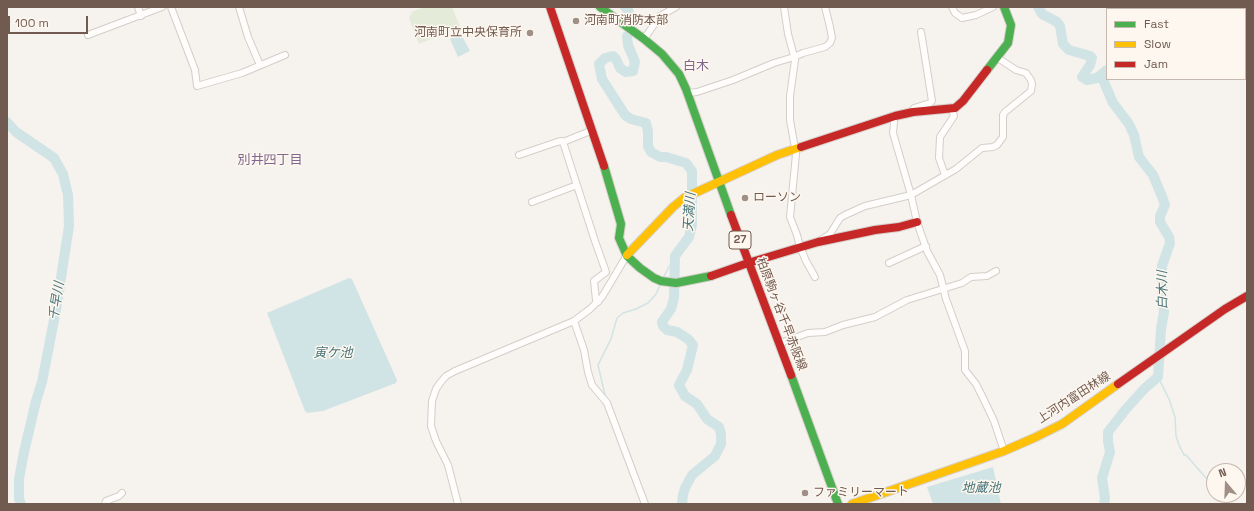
<!DOCTYPE html>
<html>
<head>
<meta charset="utf-8">
<style>
	body { margin:0 }
	#map { position:relative; width:1254px; height:511px; overflow:hidden; background:#f6f2ed; font-family:"Space Grotesk",sans-serif }
	canvas { display:block }
	.frame { position:absolute; inset:0; border:8px solid #715a4f; pointer-events:none }
	.legend { position:absolute; left:1106px; top:8px; width:140px; height:72px; box-sizing:border-box; background:#fdf7ef; border:1px solid #c5b8af; margin:0; padding:5px 7px; list-style:none; font-size:12px; color:#715a4f }
	.legend li { display:flex; align-items:center; gap:8px; height:20px }
	.legend b { width:20px; border:1px solid #c5b8af }
	.north { position:absolute; left:1206px; top:463px; width:40px; height:40px; box-sizing:border-box; background:#fdf7ef; border:1px solid #c5b8af; border-radius:50%; rotate:341deg; font-size:11px; font-weight:700; line-height:16px; text-align:center; color:#715a4f }
	.north::after { content:''; display:block; margin:auto; width:14px; height:18px; background:#a08f86; clip-path:polygon(50% 0,100% 100%,50% 72%,0 100%) }
	.scale { position:absolute; left:8px; top:16px; width:80px; height:18px; box-sizing:border-box; border:2px solid #715a4f; border-top:0; padding-left:5px; font-size:12px; line-height:14px; white-space:nowrap; color:#715a4f; -webkit-text-stroke:3px #fdf7ef; paint-order:stroke }
</style>
</head>
<body>
<div id="map">
<canvas width="1254" height="511"></canvas>
<div class="frame"></div>
<ul class="legend">
<li><b style="height:5px;background:#4caf50"></b>Fast</li>
<li><b style="height:5px;background:#ffc107"></b>Slow</li>
<li><b style="height:5px;background:#c62828"></b>Jam</li>
</ul>
<div class="north">N</div>
<div class="scale">100 m</div>
</div>
<script>
const c = document.querySelector('canvas').getContext('2d');
c.lineJoin = 'round';
function fill(path, color) { c.fillStyle = color; c.fill(path, 'evenodd'); }
const toPath = rows => new Path2D(rows.map(r => 'M' + r).join(''));
function stroke(path, color, width, dash) { c.strokeStyle = color; c.lineWidth = width; c.lineCap = dash ? 'butt' : 'round'; c.setLineDash(dash || []); c.stroke(path); }
function label(font, color, halo, rows, align = 'center') {
  c.font = font + ' "Space Grotesk","Noto Sans JP",sans-serif'; c.lineWidth = 3; c.setLineDash([]); c.textBaseline = 'middle'; c.strokeStyle = halo; c.fillStyle = color; for (const [text, x, y, turn = 0] of rows) {
    c.save(); c.translate(x, y); c.rotate((+turn || 0) * Math.PI / 180); c.textAlign = isNaN(turn) ? turn : align; if (halo) c.strokeText(text, 0, 0); c.fillText(text, 0, 0); c.restore();
  }
}
fill(toPath([
	[424,7,452,7,460,27,419,44,409,18,412,12]
]), '#e4ebd9');
fill(toPath([
	[461,34,470,51,458,57,450,39],
	[349,278,352,279,397,380,396,383,323,411,307,413,305,411,267,313],
	[993,467,1001,504,933,504,927,487]
]), '#d0e4e5');
stroke(toPath([
	[663,278,675,256],
	[1158,377,1169,399,1175,417,1176,436,1179,445,1184,455,1186,455,1207,479,1213,493],
	[605,395,598,365,611,339,617,318,623,313,636,309,648,303,656,294,661,283]
]), '#d0e4e5', 1.5);
stroke(toPath([
	[625,7,628,10,631,19],
	[1038,7,1042,14,1057,22,1060,26,1063,44,1069,50,1090,56,1092,58,1090,65,1082,77,1087,80,1097,78,1107,70],
	[627,36,628,45,635,62,633,71,626,72,620,68,616,59,613,56,605,58,599,64,602,79,625,115,631,119,646,123,648,131,648,146,651,152,660,157,666,157,686,163,692,171,692,225,689,237,675,256,674,298,671,309,662,322,663,326,667,330,677,332,688,339,693,345,687,370,679,385,685,396,697,404,707,419,719,427,721,434,721,444,715,456,692,475,685,488,683,495,682,504],
	[1245,60,1247,62],
	[1101,75,1113,103,1129,124,1134,135,1139,157,1153,175,1163,199,1165,205,1160,216,1160,222,1169,237,1170,243,1162,266,1162,293,1164,312,1161,329,1158,377,1145,388,1126,409,1108,432,1108,441,1110,452,1102,478,1105,498,1104,504],
	[7,122,16,132,54,158,63,174,68,195,69,226,56,310,42,382,36,401,24,452,19,479,19,499,21,504]
]), '#d0e4e5', 10);
const street = toPath([
	[138,7,141,16],
	[171,7,195,70,197,86,242,73,285,55],
	[239,7,248,37,260,65],
	[784,7,788,34,795,60,790,96,790,120,796,154,790,217,797,235,800,247,806,261,815,277],
	[952,7,955,13,962,18,976,15,993,7],
	[88,35,162,7],
	[644,39,660,16,676,7],
	[688,93,697,92,733,80,774,63,794,57,803,53,825,47,830,43,832,38,830,27,825,7],
	[913,112,914,108,930,103,932,101,921,32],
	[893,117,894,122,893,133,911,195,917,222,927,251,940,275,946,299,965,351,965,370,976,384,984,400,994,421,1004,451],
	[563,142,595,241,606,272,594,281,596,300,598,302],
	[519,155,557,142,562,141,563,142,593,130],
	[945,175,939,158,940,137,954,116,952,109],
	[532,202,577,185],
	[821,240,830,234,840,218,845,215,865,206,911,195,956,169,982,148,993,147,997,145,1003,137,1003,115,1005,112,1031,91,1032,84,1031,80,1026,73,1016,70,998,58],
	[889,263,926,246],
	[574,321,584,350,588,372,592,385,607,403,645,504],
	[778,344,808,333,825,332,843,325,875,317,907,300,962,283,971,277,987,276,996,271],
	[105,504,106,501,119,496,122,493],
	[458,504,448,465,436,441,431,426,432,401,436,389,440,383,446,376,455,371,574,321,590,309,602,297,627,255]
]);
const fast = toPath([
	[600,7,644,39,662,54,679,74,686,89,731,215],
	[987,70,1008,43,1011,25,1004,7],
	[604,166,621,224,619,238,627,256,640,268,654,278,661,281,676,283,711,276],
	[791,375,838,504]
]);
const slow = toPath([
	[627,255,673,207,684,198,777,155,801,147],
	[852,504,1004,451,1036,437,1062,424,1118,384]
]);
const jam = toPath([
	[550,7,604,166],
	[801,147,895,116,913,112,955,108,963,101,987,70],
	[731,215,791,375],
	[711,276,748,263,818,242,875,230,899,227,917,222],
	[1118,384,1225,309,1247,296]
]);
stroke(street, '#d3cec8', 8);
stroke(fast, '#d6cfca', 10);
stroke(slow, '#d6cfca', 10);
stroke(jam, '#d6cfca', 10);
stroke(street, '#fefdfc', 6);
stroke(fast, '#4caf50', 8);
stroke(slow, '#ffc107', 8);
stroke(jam, '#c62828', 8);
for (const [x, y, r, color] of [
	[576,21,4,"#a08f86"],
	[530,33,4,"#a08f86"],
	[745,198,4,"#a08f86"],
	[805,493,4,"#a08f86"]
]) { const dot = new Path2D(); dot.arc(x, y, r, 0, 2 * Math.PI); c.fillStyle = color; c.fill(dot); stroke(dot, '#fdf7ef', 1.5); }
for (const [x, y, w] of [
	[740,240,22]
]) { const box = new Path2D(); box.roundRect(x - w / 2, y - 9, w, 18, 3); c.fillStyle = '#fdf7ef'; c.fill(box); stroke(box, '#715a4f', 1); }
label('bold 11px', '#715a4f', null, [
	["27",740,240]
]);
label('12px', '#715a4f', '#fdf7ef', [
	["河南町消防本部",584,21],
	["河南町立中央保育所",522,33,"right"],
	["ローソン",753,198],
	["ファミリーマート",813,493]
], 'left');
label('12px', '#715a4f', '#fdf7ef', [
	["柏原駒ヶ谷千早赤阪線",781,314,69],
	["上河内富田林線",1074,398,-33]
]);
label('13px', '#7f678d', '#fdf7ef', [
	["白木",696,66],
	["別井四丁目",270,160]
]);
label('italic 13px', '#48757b', '#fdf7ef', [
	["天満川",690,212,-86],
	["白木川",1163,290,-91],
	["千早川",57,301,-81],
	["寅ケ池",333,353],
	["地蔵池",981,488]
]);
</script>
</body>
</html>
